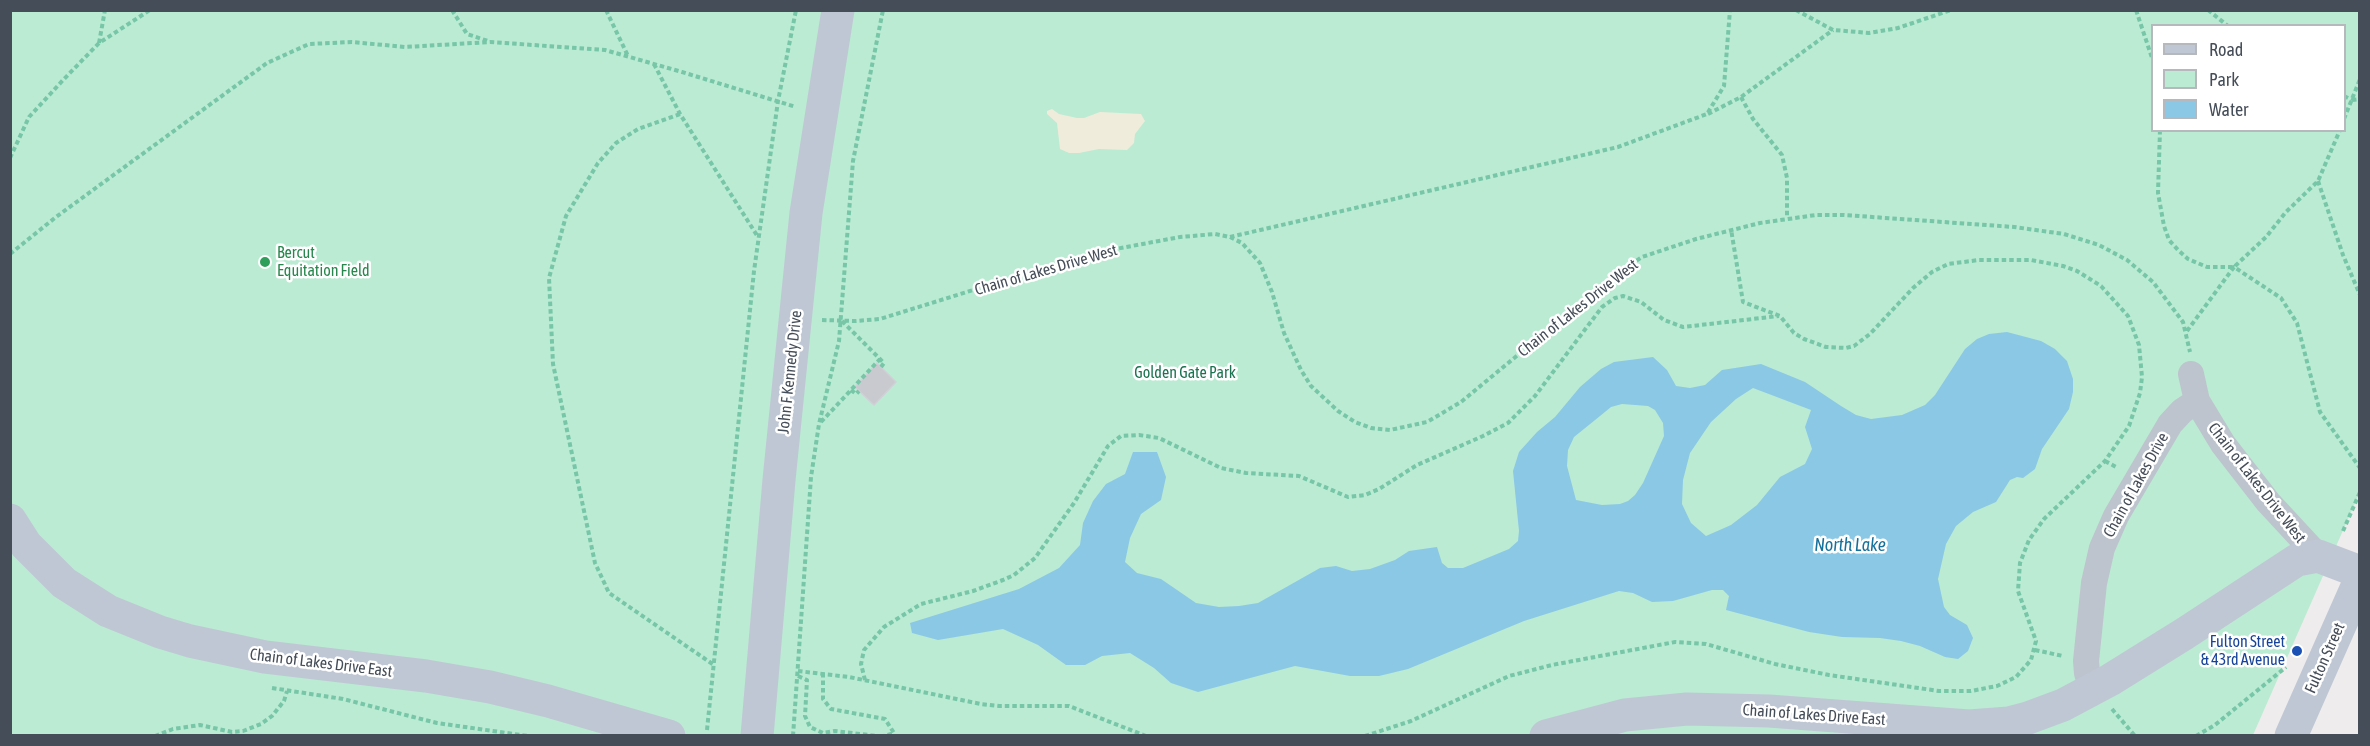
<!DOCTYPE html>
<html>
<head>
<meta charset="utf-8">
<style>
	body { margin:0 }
	#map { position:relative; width:2370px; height:746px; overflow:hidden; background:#eeecec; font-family:"Asap Condensed",sans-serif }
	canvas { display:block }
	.frame { position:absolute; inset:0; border:12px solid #454d58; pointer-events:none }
	.legend { position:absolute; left:2151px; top:24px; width:195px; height:108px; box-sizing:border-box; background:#fff; border:2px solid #b5b8bc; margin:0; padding:8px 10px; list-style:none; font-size:18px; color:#454d58 }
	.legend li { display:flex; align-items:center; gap:12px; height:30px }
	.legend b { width:30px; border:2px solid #b5b8bc }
</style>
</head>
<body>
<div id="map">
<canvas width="2370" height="746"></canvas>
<div class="frame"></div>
<ul class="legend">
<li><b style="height:8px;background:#bfc7d4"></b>Road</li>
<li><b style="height:16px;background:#bbebd3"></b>Park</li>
<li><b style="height:16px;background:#8bc8e5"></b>Water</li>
</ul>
</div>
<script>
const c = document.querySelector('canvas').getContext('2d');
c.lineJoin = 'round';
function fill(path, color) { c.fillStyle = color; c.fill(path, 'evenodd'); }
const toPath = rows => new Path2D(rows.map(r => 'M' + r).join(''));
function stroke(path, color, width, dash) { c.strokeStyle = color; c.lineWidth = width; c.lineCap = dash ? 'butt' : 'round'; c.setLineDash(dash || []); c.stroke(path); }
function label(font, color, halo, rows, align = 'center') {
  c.font = font + ' "Asap Condensed",sans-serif'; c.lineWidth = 5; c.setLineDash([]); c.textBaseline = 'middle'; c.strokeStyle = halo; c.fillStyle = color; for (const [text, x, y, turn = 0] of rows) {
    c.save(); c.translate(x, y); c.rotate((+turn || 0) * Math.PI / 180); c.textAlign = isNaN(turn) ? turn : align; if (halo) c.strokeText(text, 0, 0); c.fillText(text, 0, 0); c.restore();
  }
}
fill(toPath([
	[10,11,2359,11,2359,494,2253,735,11,735],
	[2152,26,2344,26,2344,130,2152,130]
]), '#bbebd3');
fill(toPath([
	[1052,109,1059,114,1077,118,1084,118,1100,112,1141,114,1145,121,1135,134,1134,143,1127,150,1099,149,1079,153,1069,153,1060,149,1057,123,1047,114,1047,111]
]), '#f0ecdc');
fill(toPath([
	[2007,332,2041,341,2055,349,2067,361,2073,379,2073,392,2069,409,2042,449,2035,469,2023,478,2017,477,2010,480,1996,502,1973,512,1956,526,1946,544,1938,579,1944,607,1950,615,1967,625,1973,638,1968,651,1958,659,1945,657,1920,646,1901,641,1880,638,1842,637,1809,632,1726,610,1729,596,1723,590,1712,590,1673,601,1652,602,1633,593,1619,591,1524,621,1408,669,1379,676,1350,676,1295,666,1198,692,1171,683,1154,668,1130,653,1102,656,1085,665,1066,665,1038,645,1003,629,938,640,912,633,910,623,1019,589,1059,568,1080,545,1083,523,1093,501,1106,484,1125,474,1133,452,1157,452,1166,477,1161,500,1141,514,1130,538,1125,562,1137,573,1161,579,1196,603,1219,607,1239,606,1258,603,1320,568,1336,566,1352,571,1370,569,1395,560,1409,551,1437,547,1442,563,1448,568,1463,568,1509,549,1518,541,1519,531,1513,471,1519,452,1537,432,1555,417,1580,387,1601,369,1614,362,1653,357,1667,370,1676,386,1690,388,1705,385,1722,370,1761,364,1805,382,1841,406,1856,415,1871,419,1902,415,1925,405,1935,395,1965,349,1977,339,1989,334],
	[1753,388,1811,410,1805,427,1812,449,1805,464,1780,477,1757,505,1731,525,1706,536,1691,523,1682,504,1683,480,1690,453,1711,422,1736,399],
	[1622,404,1648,406,1655,410,1663,423,1664,436,1643,483,1635,495,1628,501,1620,504,1602,505,1576,500,1567,466,1568,450,1574,437,1600,416,1611,407]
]), '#8bc8e5');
const building = toPath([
	[877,363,896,382,874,405,855,387,877,363]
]);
fill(building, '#c9cad0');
stroke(building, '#d0d1d7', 1.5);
stroke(toPath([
	[452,10,467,34,488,41],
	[606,10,628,56],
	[1796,10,1833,30,1869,33,1898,28,1951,10],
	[2136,10,2152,58],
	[2208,10,2228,26],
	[99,43,105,10],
	[654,64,680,114,758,237],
	[2344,96,2352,100],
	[1741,97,1753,119,1782,155,1787,178,1787,218],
	[2352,100,2360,99],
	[680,114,638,129,616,143,598,163,566,216,549,278,553,364,595,563,609,593,714,665],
	[1708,114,1741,97,1833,30],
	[2344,119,2360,79],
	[2160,130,2158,193,2164,226,2169,240,2178,250,2188,259,2207,267,2234,267,2266,237,2286,212,2318,181,2340,130],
	[10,158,29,117,64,79,99,43,150,10],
	[2318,181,2343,255,2360,295],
	[1230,237,1618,147,1707,114,1724,86,1730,10],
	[10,254,56,217,267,63,309,44,352,42,405,47,490,42,605,50,682,72,796,107],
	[822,320,855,321,880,319,1089,254,1180,237,1215,234,1230,237,1242,243,1260,263,1272,292,1284,333,1301,370,1311,386,1338,411,1355,422,1371,428,1390,430,1427,422,1461,402,1611,278,1642,257,1696,239,1760,223,1816,215,1844,215,2014,227,2064,234,2099,245,2127,260,2153,282,2183,322,2190,352],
	[842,321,884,363,881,367],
	[2187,331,2234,267,2281,298,2297,323,2320,412,2360,468],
	[851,390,856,394,859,391],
	[821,422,880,359],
	[2105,461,2118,468],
	[2343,531,2360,492],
	[2035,650,2063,656],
	[798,671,849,677,981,704,999,706,1069,706,1146,736],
	[823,673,823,699,831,709,885,719,894,733,884,736],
	[798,676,807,680,805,716,810,727,823,733,835,731,877,736],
	[865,680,861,664,864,650,884,627,921,604,973,591,1003,580,1014,575,1035,558,1074,503,1108,446,1121,436,1139,435,1159,438,1221,468,1246,473,1299,476,1348,497,1365,495,1379,489,1417,465,1483,436,1508,423,1535,396,1602,307,1615,298,1623,296,1641,302,1664,320,1683,327,1779,316],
	[272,688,343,699,437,723,528,736],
	[2112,709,2135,736],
	[707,730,754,271,778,101,796,10],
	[155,736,173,729,200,725,232,732,243,731,261,724,272,716,284,701,287,691],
	[793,736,811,477,819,424,839,341,853,161,883,10],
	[1365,736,1411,721,1509,676,1552,665,1675,642,1706,644,1775,664,1829,675,1939,691,1971,691,1997,686,2016,677,2031,660,2036,641,2018,591,2020,563,2029,540,2044,519,2105,461,2129,426,2140,393,2142,377,2139,345,2128,316,2101,286,2077,271,2063,266,2031,260,1979,260,1948,264,1932,272,1913,288,1870,334,1854,346,1846,348,1826,347,1804,339,1794,333,1780,316,1743,302,1731,229],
	[2196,736,2215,725,2286,667]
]), '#76c6a7', 4, [4.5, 3]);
stroke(toPath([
	[2191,374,2197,401,2223,444,2268,502,2318,556],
	[2092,689,2087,673,2086,661,2094,583,2102,548,2116,516,2170,424,2182,411,2197,401]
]), '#bdc4cd', 26);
stroke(toPath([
	[10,520,26,545,64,583,108,611,160,632,190,641,265,657,426,676,490,687,548,701,669,736],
	[757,736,779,480,806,213,838,10],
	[1546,736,1625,715,1687,709,1769,711,1969,726,2009,723,2028,718,2063,705,2110,680,2184,634,2297,560,2318,556,2360,572],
	[2291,736,2360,580]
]), '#bfc7d4', 33);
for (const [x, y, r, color] of [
	[265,262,6,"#2e9e5b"],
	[2297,651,6,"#1a4fb4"]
]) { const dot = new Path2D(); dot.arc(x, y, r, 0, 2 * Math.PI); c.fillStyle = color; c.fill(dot); stroke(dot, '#fff', 2); }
label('16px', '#27864d', '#fff', [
	["Bercut",277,253],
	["Equitation Field",277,271]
], 'left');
label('16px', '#454d58', '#fff', [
	["Chain of Lakes Drive West",1046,270,-16],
	["Chain of Lakes Drive West",1578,308,-38],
	["John F Kennedy Drive",790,372,-84],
	["Chain of Lakes Drive West",2257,483,52],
	["Chain of Lakes Drive",2136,485,-61],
	["Fulton Street",2325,658,-66],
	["Chain of Lakes Drive East",321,663,7],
	["Chain of Lakes Drive East",1814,715,4]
]);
label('16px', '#1c7351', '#fff', [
	["Golden Gate Park",1185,373]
]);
label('16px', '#164399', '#fff', [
	["Fulton Street",2285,642],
	["& 43rd Avenue",2285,660]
], 'right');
label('italic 18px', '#15709b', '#fff', [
	["North Lake",1850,545]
]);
</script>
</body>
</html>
